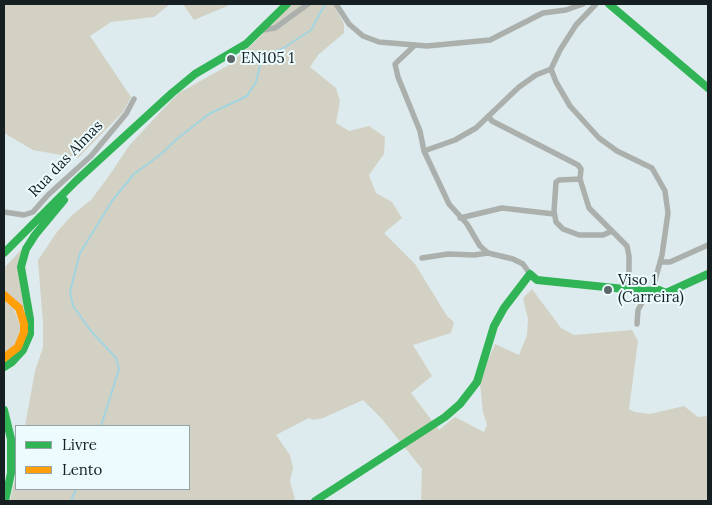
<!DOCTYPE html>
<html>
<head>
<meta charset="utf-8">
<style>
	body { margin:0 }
	#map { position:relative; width:712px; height:505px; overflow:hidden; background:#ddebee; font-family:Lora,serif }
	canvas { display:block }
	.frame { position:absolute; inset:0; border:5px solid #162022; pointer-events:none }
	.legend { position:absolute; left:15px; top:425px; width:175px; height:65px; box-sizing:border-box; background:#ecfbfe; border:1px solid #96a3a6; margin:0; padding:6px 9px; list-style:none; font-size:15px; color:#162022 }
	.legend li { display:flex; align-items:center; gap:10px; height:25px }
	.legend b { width:25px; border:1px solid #96a3a6 }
</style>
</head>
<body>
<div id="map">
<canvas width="712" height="505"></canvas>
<div class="frame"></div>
<ul class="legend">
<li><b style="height:6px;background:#30b455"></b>Livre</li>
<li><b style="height:6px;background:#ff9f0a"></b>Lento</li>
</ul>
</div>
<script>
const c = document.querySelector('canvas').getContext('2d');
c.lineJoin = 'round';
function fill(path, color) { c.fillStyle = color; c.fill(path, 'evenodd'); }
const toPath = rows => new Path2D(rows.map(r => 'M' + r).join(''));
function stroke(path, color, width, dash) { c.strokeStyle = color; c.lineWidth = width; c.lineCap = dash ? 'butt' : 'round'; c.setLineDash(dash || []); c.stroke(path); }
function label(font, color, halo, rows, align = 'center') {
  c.font = font + ' Lora,serif'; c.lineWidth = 4; c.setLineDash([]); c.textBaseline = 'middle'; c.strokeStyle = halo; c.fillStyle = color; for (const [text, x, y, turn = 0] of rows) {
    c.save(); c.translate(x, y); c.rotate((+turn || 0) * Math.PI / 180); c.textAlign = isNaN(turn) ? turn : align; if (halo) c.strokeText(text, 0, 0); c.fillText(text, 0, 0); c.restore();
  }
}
fill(toPath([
	[4,4,170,4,154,17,111,22,90,36,131,97,123,112,78,158,33,150,4,133],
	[183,4,232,4,194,20],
	[291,4,333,4,344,24,344,33,318,55,310,67,336,88,340,101,336,123,349,131,369,126,385,137,384,154,369,175,376,193,392,202,402,218,384,233,415,264,447,316,454,322,451,333,413,345,432,376,411,393,439,430,455,417,484,432,487,425,483,412,480,384,488,360,495,344,519,355,527,335,528,319,523,298,532,289,561,328,574,335,632,330,638,341,629,409,635,412,650,414,684,406,698,417,708,416,708,501,421,501,422,469,382,419,363,400,323,418,313,420,309,418,276,435,290,455,293,468,290,481,295,499,290,501,10,501,16,473,16,489,189,489,189,426,25,426,35,371,43,347,43,324,38,260,57,232,72,215,91,200,111,173,129,146,163,109,179,93,227,66,256,41],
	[23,248,26,310,4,292,4,268],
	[4,301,14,309,21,328,15,347,4,354]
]), '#d3d1c3');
stroke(toPath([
	[101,426,119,369,116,358,91,331,73,306,70,292,80,253,112,201,134,174,160,155,178,138,209,114,247,96,256,82,261,61,266,55,282,49,311,30,325,4],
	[71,501,76,489]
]), '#a2d5e0', 2);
stroke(toPath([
	[336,4,349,24,363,36,379,42,427,46,490,40,543,13,566,10,583,4],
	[596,4,576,25,560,50,551,69,556,82,570,106,599,138,617,151,652,168,665,191,668,213,662,255,654,284,659,290],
	[262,30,275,28,308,4],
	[415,45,395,64,398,77,420,131,424,151,449,204,467,224,480,246,488,253,513,259,523,264,530,274],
	[489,117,492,121,578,165,581,169,580,179,589,208,627,246,629,256,629,271,625,289],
	[424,151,455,140,476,128,519,87,536,75,551,69],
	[580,179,559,180,556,182,554,211,556,222,563,229,579,235,603,235,612,231],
	[4,212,24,215,33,212,48,195,91,156,126,114,134,99],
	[460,218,502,208,554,214],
	[422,258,448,254,474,255,488,253],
	[660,262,670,262,708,245],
	[637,324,638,310,643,301,644,291]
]), '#acb0ad', 5.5);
stroke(toPath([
	[609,4,708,88],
	[4,253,76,181,172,93,195,74,246,44,287,4],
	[4,367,12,362,23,350,30,334,30,319,21,267,26,249,35,235,64,200],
	[4,410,11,439,11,473,5,501],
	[315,501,445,417,460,404,477,382,494,326,504,308,530,274,537,280,644,291,659,290,666,293,708,274]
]), '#30b455', 8);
stroke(toPath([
	[4,295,19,308,24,324,24,332,18,347,4,358]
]), '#ff9f0a', 8);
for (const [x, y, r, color] of [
	[231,59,5,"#5c6769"],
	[608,290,5,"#5c6769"]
]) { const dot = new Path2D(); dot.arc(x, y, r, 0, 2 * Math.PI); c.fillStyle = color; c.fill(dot); stroke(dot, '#ecfbfe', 2); }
label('15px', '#162022', '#ecfbfe', [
	["EN105 1",241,59],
	["Viso 1",618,281],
	["(Carreira)",618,298]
], 'left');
label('15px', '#162022', '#ecfbfe', [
	["Rua das Almas",66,159,-46]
]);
</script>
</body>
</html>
